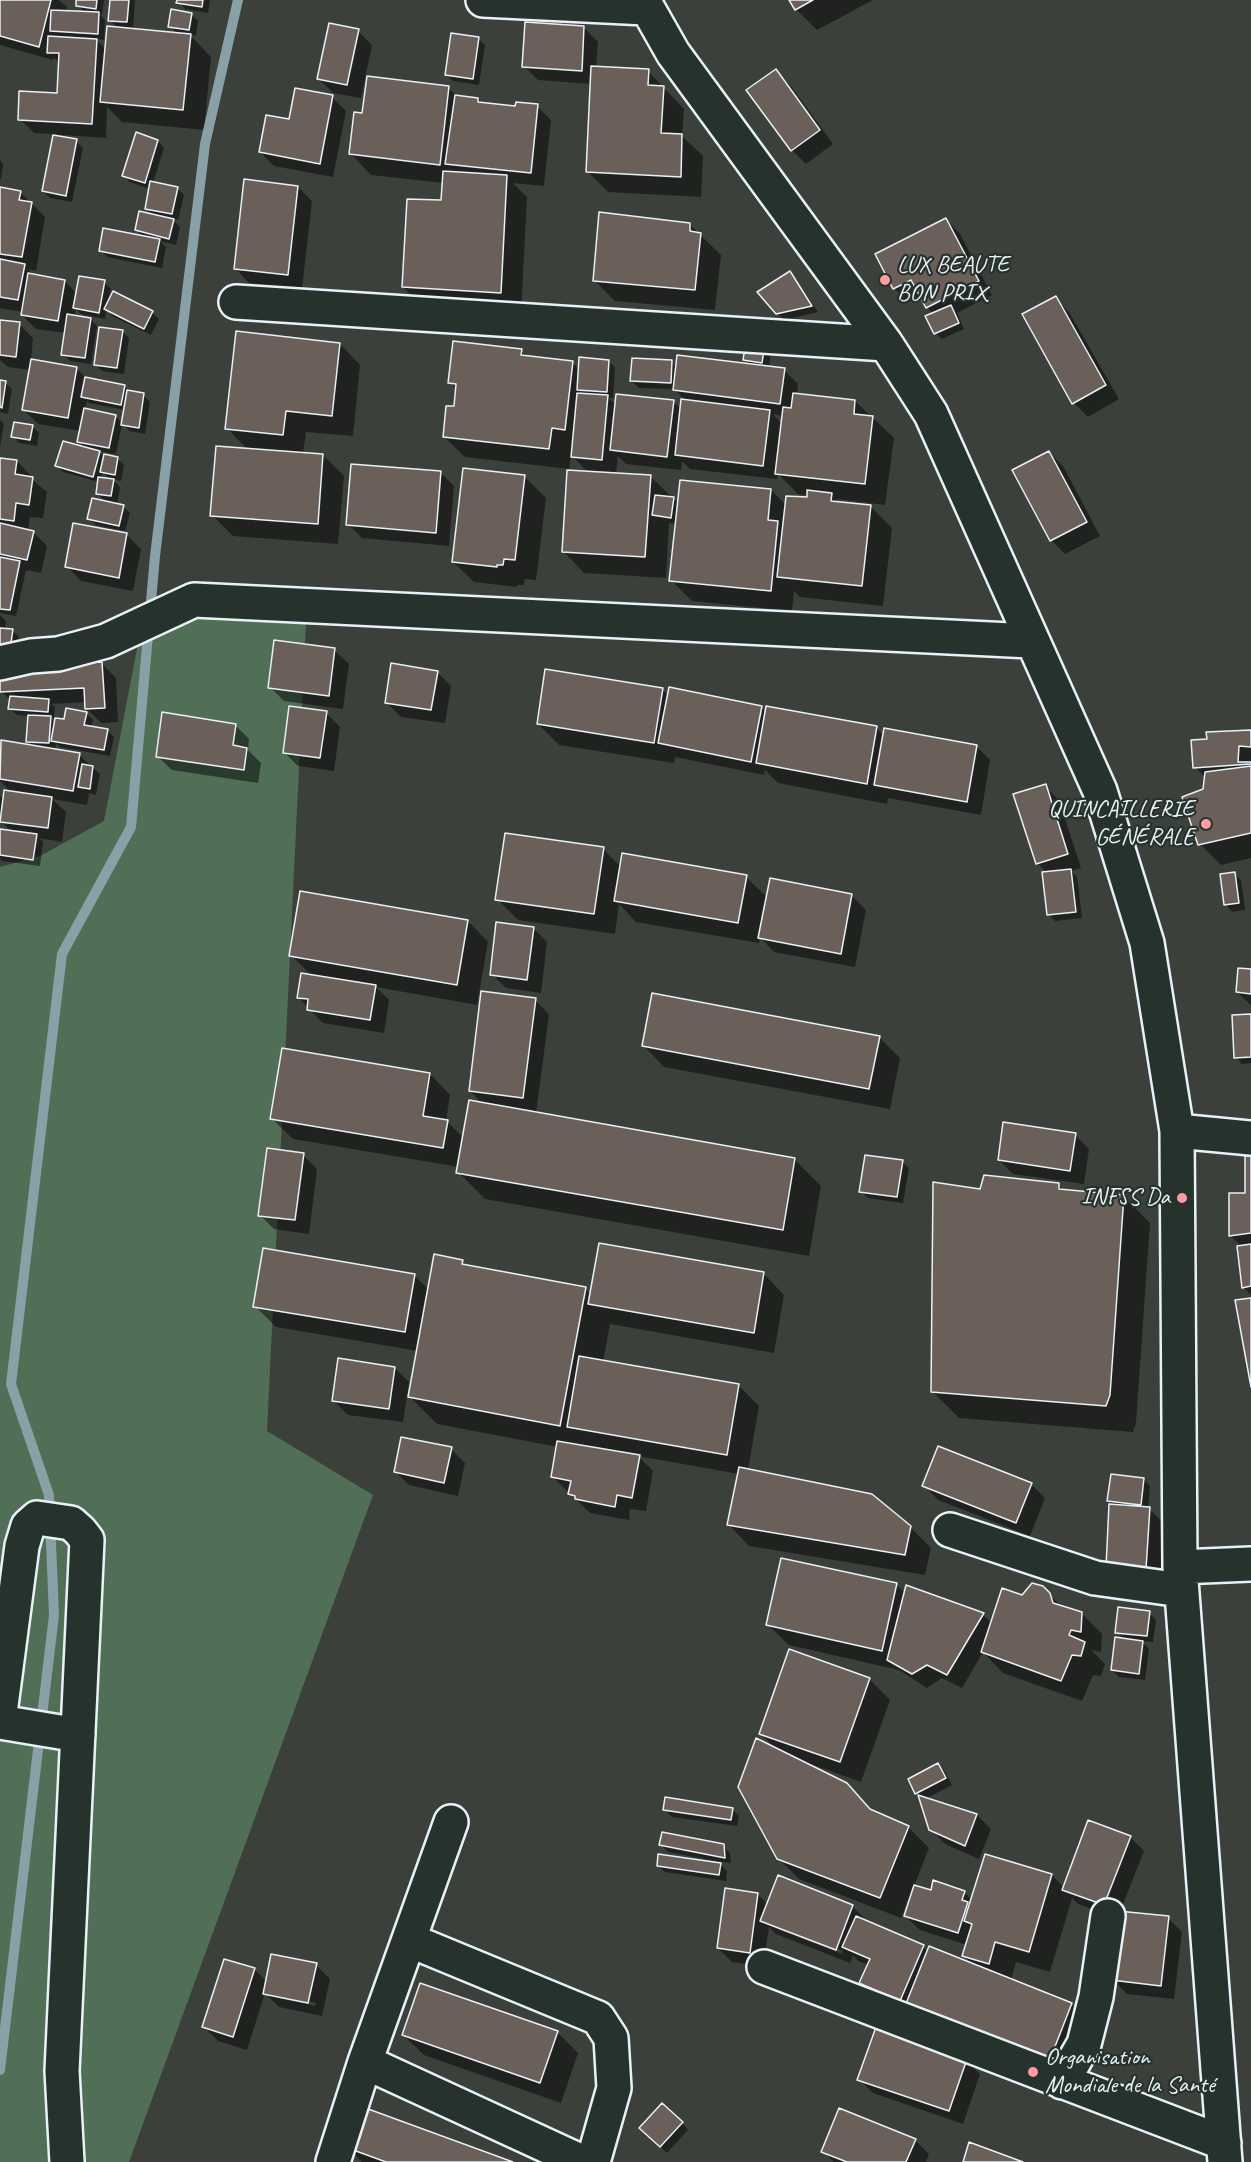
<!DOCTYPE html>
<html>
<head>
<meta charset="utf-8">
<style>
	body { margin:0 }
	canvas { display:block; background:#3b403a }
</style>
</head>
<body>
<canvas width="1251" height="2162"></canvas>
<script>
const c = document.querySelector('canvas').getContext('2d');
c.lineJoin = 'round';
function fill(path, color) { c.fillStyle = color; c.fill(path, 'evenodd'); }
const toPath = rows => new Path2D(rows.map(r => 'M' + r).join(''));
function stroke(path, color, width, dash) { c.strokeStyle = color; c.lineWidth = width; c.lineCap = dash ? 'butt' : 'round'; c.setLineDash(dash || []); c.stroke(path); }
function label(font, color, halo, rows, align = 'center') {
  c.font = font + ' Caveat,sans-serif'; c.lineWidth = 4.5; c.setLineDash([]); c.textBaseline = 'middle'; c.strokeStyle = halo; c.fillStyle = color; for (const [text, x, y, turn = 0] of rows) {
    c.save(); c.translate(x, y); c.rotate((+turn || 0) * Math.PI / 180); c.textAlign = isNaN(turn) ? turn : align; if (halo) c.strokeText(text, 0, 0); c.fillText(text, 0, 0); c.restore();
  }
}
fill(toPath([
	[194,596,307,602,267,1431,373,1495,129,2162,0,2162,0,867,40,856,104,821,139,638]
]), '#516e56');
fill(toPath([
	[0,0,59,0,67,7,65,12,85,13,77,5,78,0,104,0,102,15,99,14,105,20,104,40,96,39,106,50,118,29,110,20,111,0,135,0,133,30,178,35,170,26,191,14,198,21,196,36,190,35,211,57,204,130,122,122,107,107,106,138,34,133,20,119,58,94,60,63,53,57,53,60,0,45],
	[178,0,210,0,208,13,185,9],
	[791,0,873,0,817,30,796,9],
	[584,28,598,42,596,68,648,71,684,109,682,136,703,156,701,197,608,192,587,171,592,84,538,80,524,66],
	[358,31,372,45,361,98,333,93,319,79],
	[478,38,485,45,479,85,453,81,446,74],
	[776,71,790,85,833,144,806,164,792,150],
	[448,88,458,97,478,99,483,104,516,108,537,106,551,120,544,186,513,183,527,197,521,313,424,307,403,287,443,202,444,183,371,175,351,154,364,115],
	[332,97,346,111,333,177,274,166,260,152,290,121],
	[76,141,83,148,72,202,50,198,43,191],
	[158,141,164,148,153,183,177,188,184,195,178,220,172,219,180,227,176,245,160,241,166,247,162,268,107,257,101,250,144,237,137,230,154,216,146,208,150,189,130,182,124,176],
	[0,160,3,164,1,179,0,179],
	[298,187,312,201,302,289,249,283,235,268],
	[0,189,20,192,45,217,36,271,28,269,35,276,65,281,77,294,104,282,111,289,108,301,114,293,152,313,159,319,151,335,112,316,107,310,105,319,81,314,76,309,75,317,90,319,97,326,91,364,70,361,63,354,66,333,36,329,22,315,23,312,0,308],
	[946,219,960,234,992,295,957,313,964,329,942,339,935,333,933,314,927,307,921,296,908,302,894,288],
	[689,224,721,255,715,310,615,301,594,280],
	[790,273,796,280,818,312,784,320,777,313],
	[1055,298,1069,312,1119,399,1088,417,1074,403],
	[0,322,19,324,33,338,31,360,76,368,86,378,124,386,130,393,143,395,150,402,145,434,130,431,122,424,116,454,98,451,105,458,105,456,118,459,124,465,121,481,112,479,120,487,117,505,123,506,130,513,125,531,96,525,89,518,106,502,97,493,99,482,63,472,57,466,86,449,78,441,81,431,38,424,24,410,31,370,8,367,0,360],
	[87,400,89,403,125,410,123,424,115,416,85,410],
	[103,472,110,480,101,479],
	[123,332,129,338,124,374,102,371,95,364],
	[747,343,771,352,769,368,784,370,798,384,797,395,855,401,894,438,885,505,836,499,840,503,871,507,892,528,883,606,800,597,794,591,792,611,692,601,671,580,677,524,669,523,666,578,584,573,564,552,569,469,465,457,444,437,455,408,457,390,450,382,521,351,528,357,572,362,580,370,609,361,615,368,613,398,609,398,616,405,673,401,682,410,686,401,674,389,639,388,632,381,671,362,677,368,751,365,745,359],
	[773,414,783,416,782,424],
	[571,455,589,473,569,471],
	[618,456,626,464,681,470,682,461,690,469,777,479,778,474,798,494,808,495,808,499,787,506,771,490,679,504,650,476,616,474],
	[340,344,360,365,353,436,306,432,303,454,323,455,344,476,338,544,233,536,212,515,248,450,227,428],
	[0,381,5,382,12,389,8,414,0,412],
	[0,420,4,424,0,447],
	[32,426,39,433,37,446,19,443,13,436],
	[1049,452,1063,466,1100,536,1065,554,1051,540],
	[0,459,17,461,31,476,30,478,47,492,43,518,30,517,28,531,33,532,47,546,41,573,26,570,16,616,0,613],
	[440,472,454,486,449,546,362,538,348,524],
	[525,477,546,498,536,580,525,579,524,585,517,585,517,587,474,582,453,562],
	[127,535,141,549,133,591,81,581,67,566],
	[0,615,6,621,5,630,12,630,19,637,17,656,0,650],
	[334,650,349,664,343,709,284,701,270,687],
	[102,664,116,678,118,722,101,723,87,709,87,702,51,704,55,707,54,718,50,718,56,723,86,713,93,720,91,727,107,730,114,737,110,756,60,747,56,743,55,750,79,755,100,774,96,795,89,793,87,805,52,799,66,812,62,842,39,838,43,842,40,866,2,861,0,858,0,830,12,832,0,820,0,796,4,800,12,793,0,781,2,741,33,747,28,741,30,716,17,715,10,709,11,701,2,692],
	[437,672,451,686,445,723,401,717,387,703],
	[662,689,669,696,761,707,767,713,876,728,884,736,976,746,990,760,981,815,888,798,887,804,778,783,765,770,764,775,675,757,674,763,559,745,538,724],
	[326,713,340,727,334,771,298,766,284,752],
	[235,725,249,739,248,750,261,763,258,783,172,770,157,756],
	[1251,731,1251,858,1221,865,1200,844,1206,778,1195,767],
	[1045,786,1059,800,1081,868,1071,871,1077,877,1082,918,1055,921,1048,914,1047,873,1037,863],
	[603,849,621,867,746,877,768,898,852,896,866,910,855,967,774,952,760,937,759,943,636,922,619,904,615,934,518,920,497,899],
	[1234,874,1241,880,1245,910,1232,912,1226,905],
	[468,921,488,942,477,1005,376,987,389,1000,384,1033,323,1023,298,997,312,976,291,955],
	[533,928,547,942,541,993,506,988,492,974],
	[1251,971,1251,1005,1237,992],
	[535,1000,549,1014,536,1114,794,1159,821,1186,809,1256,485,1199,458,1172,459,1167,293,1139,272,1119,430,1074,450,1095,446,1121,464,1138,484,1105,470,1091],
	[1251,1016,1251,1063,1242,1064,1236,1057],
	[879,1037,900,1058,890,1109,664,1067,644,1046],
	[1075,1135,1089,1149,1084,1184,1013,1174,999,1160],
	[303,1155,317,1169,309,1234,274,1229,260,1215],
	[1251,1158,1251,1295,1243,1287,1242,1247,1231,1236,1246,1195],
	[902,1162,909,1168,903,1203,868,1198,861,1191],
	[1058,1184,1065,1191,1123,1196,1150,1223,1136,1423,1133,1432,959,1418,932,1391,982,1190],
	[462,1261,468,1267,585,1288,591,1295,764,1274,784,1295,774,1353,610,1324,603,1362,738,1385,759,1406,748,1470,910,1527,931,1548,925,1575,749,1546,729,1525,739,1474,638,1456,653,1471,646,1511,630,1509,629,1520,590,1513,553,1477,558,1447,437,1424,410,1397,418,1351,276,1327,255,1306,414,1275,429,1290],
	[395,1368,409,1382,403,1422,348,1415,334,1401],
	[451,1449,465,1463,458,1496,409,1485,395,1471],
	[1144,1479,1150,1486,1148,1508,1163,1522,1160,1583,1122,1580,1114,1506,1108,1500],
	[1031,1484,1045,1498,1030,1536,938,1500,924,1485],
	[896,1585,906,1594,907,1587,983,1615,992,1623,1023,1596,1042,1587,1062,1607,1081,1613,1102,1634,1101,1652,1091,1650,1105,1664,1101,1676,1093,1675,1082,1701,1003,1673,983,1652,962,1688,942,1678,927,1688,899,1670,789,1645,768,1625],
	[1149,1613,1156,1620,1153,1642,1141,1641,1149,1649,1145,1680,1119,1677,1112,1670,1125,1640,1117,1632],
	[869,1679,890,1700,861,1782,813,1765,813,1767,846,1784,874,1813,908,1827,929,1848,914,1886,932,1891,964,1892,972,1900,986,1856,1052,1875,1064,1888,1130,1837,1144,1851,1120,1912,1168,1918,1182,1932,1174,1999,1127,1994,1113,1980,1119,1919,1078,1904,1072,1898,1050,1972,1016,1962,1011,1980,1071,2004,1092,2025,1070,2082,875,1997,861,1983,869,1965,858,1961,853,1955,850,1963,776,1934,769,1927,763,1966,732,1962,718,1948,758,1894,768,1905,852,1906,866,1920,865,1922,923,1947,928,1952,973,1965,964,1956,967,1945,920,1930,905,1916,911,1900,908,1899,901,1918,799,1879,778,1858,777,1750,761,1734],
	[777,1925,843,1951,842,1954,777,1929],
	[938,1765,945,1772,952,1785,925,1799,977,1815,991,1829,979,1859,945,1844,931,1829,920,1797,916,1793],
	[732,1809,739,1816,737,1826,672,1817,665,1810],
	[661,1845,723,1846,730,1853,731,1863,717,1861,727,1871,726,1881,665,1872,658,1866,716,1863,716,1861,668,1852],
	[316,1965,330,1979,322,2016,279,2007,265,1993,247,2050,218,2041,204,2027,254,1969,267,1982],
	[279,1995,316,2003,315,2006,279,1998],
	[557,2032,578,2053,561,2103,424,2055,403,2035],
	[966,2060,980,2074,963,2124,873,2093,859,2079],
	[682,2123,688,2130,667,2153,647,2135],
	[915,2140,929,2154,926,2162,834,2162,823,2151],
	[347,2147,509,2162,362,2162]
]), '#0007');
stroke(toPath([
	[0,2070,54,1615,49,1495,11,1384,62,954,131,827,155,556,205,144,238,0]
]), '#89a1a6', 10);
const building = toPath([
	[0,0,51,0,39,47,0,36,0,0],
	[76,0,97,0,96,9,76,6,76,0],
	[110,0,129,0,127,22,108,21,110,0],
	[177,0,203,0,202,7,176,3,177,0],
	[789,0,813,0,795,10,789,0],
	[171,9,192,13,189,30,168,27,171,9],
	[51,10,99,12,98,34,50,31,51,10],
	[525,22,584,26,582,71,522,67,525,22],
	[329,23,359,29,347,85,317,79,329,23],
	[107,26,191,34,183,110,100,102,107,26],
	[451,33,479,37,473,79,445,75,451,33],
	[48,36,97,39,92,124,18,120,19,91,57,93,59,53,47,53,48,36],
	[591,66,649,69,648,85,664,86,661,133,682,134,681,177,586,172,591,66],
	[776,69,820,130,791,151,746,90,776,69],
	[367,76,449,86,440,165,349,154,354,112,362,113,367,76],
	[295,88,333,95,320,164,259,152,266,115,289,119,295,88],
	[455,95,478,98,478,102,515,106,516,102,538,104,531,173,445,164,455,95],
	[136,132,158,140,145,183,122,176,136,132],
	[53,135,77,139,66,196,42,191,53,135],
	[443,171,507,175,501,293,402,287,407,199,441,200,443,171],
	[244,179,298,186,288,275,234,269,244,179],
	[150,181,178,187,172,214,145,209,150,181],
	[0,187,21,191,19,200,32,202,22,257,0,254,0,187],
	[139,211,174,219,169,239,135,230,139,211],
	[599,212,690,223,690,231,701,233,695,290,593,281,599,212],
	[946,218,979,281,926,308,911,280,893,289,875,254,946,218],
	[103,228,160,239,155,262,99,251,103,228],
	[0,259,25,264,18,300,0,297,0,259],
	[790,271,812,306,776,314,757,292,790,271],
	[28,273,65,280,58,321,21,315,28,273],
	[79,276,105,280,99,313,73,308,79,276],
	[113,291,153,311,144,329,104,309,113,291],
	[1056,296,1106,385,1072,404,1022,314,1056,296],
	[951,305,959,323,934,334,925,316,951,305],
	[67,314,91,318,85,358,61,355,67,314],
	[0,320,20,322,16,357,0,355,0,320],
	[99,327,123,330,117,368,94,365,99,327],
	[236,331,340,343,332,416,286,411,283,435,225,429,236,331],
	[453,341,522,349,521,355,573,361,565,430,552,428,549,449,443,437,446,406,454,406,456,384,448,383,453,341],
	[746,341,765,344,762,363,743,360,746,341],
	[677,355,785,368,780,404,673,390,677,355],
	[579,357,609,360,607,392,577,390,579,357],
	[632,358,672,360,671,383,630,381,632,358],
	[31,359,77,367,68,418,22,410,31,359],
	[85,377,125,385,121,405,81,397,85,377],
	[0,380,6,381,2,408,0,407,0,380],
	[127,390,144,393,139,428,121,425,127,390],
	[577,393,608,395,602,460,571,457,577,393],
	[793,393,855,400,854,414,873,416,865,484,775,474,783,407,791,408,793,393],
	[616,394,674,400,667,457,610,450,616,394],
	[681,399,770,410,763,466,675,455,681,399],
	[84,408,116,415,109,448,77,442,84,408],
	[14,422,33,425,30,440,11,437,14,422],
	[63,441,100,451,93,477,55,466,63,441],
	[216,446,323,454,318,524,210,516,216,446],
	[1049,451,1087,522,1050,541,1012,470,1049,451],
	[104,454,118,457,115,475,100,472,104,454],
	[0,458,17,460,15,474,33,477,29,505,16,503,14,521,0,519,0,458],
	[351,464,441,471,436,533,346,525,351,464],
	[463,468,525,475,515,560,504,559,503,565,497,565,497,567,452,562,463,468],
	[567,470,651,475,645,557,562,552,567,470],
	[98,477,114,479,111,496,96,494,98,477],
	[680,480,771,489,768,520,778,521,771,591,669,581,680,480],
	[807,490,832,493,831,501,871,505,862,586,777,577,786,496,807,497,807,490],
	[655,495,674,497,671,518,652,515,655,495],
	[92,498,124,505,119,526,87,519,92,498],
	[0,523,34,531,27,560,0,554,0,523],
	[73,523,127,533,119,578,65,567,73,523],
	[0,557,20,561,10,610,0,609,0,557],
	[0,628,13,629,10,650,0,649,0,628],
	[274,640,335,648,329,696,268,688,274,640],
	[102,662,105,708,85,709,84,688,0,692,0,667,102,662],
	[391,663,438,671,431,710,385,703,391,663],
	[545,669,663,688,654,743,537,724,545,669],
	[669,687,762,706,751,762,658,743,669,687],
	[10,696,49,699,48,712,8,709,10,696],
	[289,706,327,711,320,758,283,753,289,706],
	[766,706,877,726,867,784,756,763,766,706],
	[66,708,87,712,84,725,108,729,104,750,51,741,55,718,64,719,66,708],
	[162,712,236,724,233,745,247,748,244,770,156,757,162,712],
	[28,715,51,716,49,743,26,742,28,715],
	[884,728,977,745,967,802,874,785,884,728],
	[1251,730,1251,747,1239,746,1238,762,1251,762,1251,764,1193,768,1191,740,1207,739,1206,732,1251,730],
	[1,740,80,753,73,791,0,779,1,740],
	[82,764,93,766,90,789,78,787,82,764],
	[1251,766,1251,833,1198,845,1182,797,1203,789,1205,772,1251,766],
	[1046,784,1068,854,1036,864,1013,794,1046,784],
	[4,790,52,797,48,828,0,822,4,790],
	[0,829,37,834,33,860,0,855,0,829],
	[505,833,604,847,594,914,495,900,505,833],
	[622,853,747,875,738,923,614,901,622,853],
	[1071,869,1076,912,1047,915,1042,872,1071,869],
	[1235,872,1239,903,1224,905,1220,874,1235,872],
	[770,878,852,894,841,954,758,938,770,878],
	[300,891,468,920,457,985,289,956,300,891],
	[496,922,534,927,527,980,490,975,496,922],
	[1238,968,1251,969,1251,994,1236,992,1238,968],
	[301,973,376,985,370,1020,307,1010,308,999,297,998,301,973],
	[481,991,536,998,523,1098,469,1091,481,991],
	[652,993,880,1036,869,1089,642,1046,652,993],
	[1251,1014,1251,1057,1234,1058,1232,1015,1251,1014],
	[282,1048,430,1073,423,1116,448,1120,443,1148,270,1119,282,1048],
	[469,1100,795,1158,783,1230,456,1173,469,1100],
	[1003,1122,1076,1133,1070,1171,998,1160,1003,1122],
	[267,1148,304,1153,295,1220,258,1216,267,1148],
	[865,1155,903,1160,897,1197,859,1192,865,1155],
	[1245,1156,1251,1156,1251,1233,1229,1236,1229,1193,1245,1193,1245,1156],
	[984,1175,1059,1183,1059,1189,1124,1195,1110,1395,1106,1406,931,1392,933,1182,980,1189,984,1175],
	[599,1243,764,1272,754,1333,588,1304,599,1243],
	[1251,1244,1251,1286,1242,1288,1237,1246,1251,1244],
	[263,1248,415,1274,405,1332,253,1307,263,1248],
	[434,1254,463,1260,462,1264,586,1287,560,1426,408,1397,434,1254],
	[1251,1298,1251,1387,1235,1300,1251,1298],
	[579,1356,739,1384,727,1455,567,1427,579,1356],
	[338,1358,395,1367,389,1409,332,1401,338,1358],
	[401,1437,452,1447,444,1483,394,1472,401,1437],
	[557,1441,640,1455,632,1498,617,1495,615,1507,575,1499,575,1496,568,1494,571,1481,551,1477,557,1441],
	[938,1446,1032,1483,1016,1523,922,1486,938,1446],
	[739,1467,872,1494,911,1526,905,1555,727,1525,739,1467],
	[1111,1474,1144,1478,1141,1505,1107,1501,1111,1474],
	[1109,1504,1150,1507,1146,1569,1106,1567,1109,1504],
	[781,1558,897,1583,882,1651,766,1625,781,1558],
	[1032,1583,1043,1586,1050,1593,1053,1603,1082,1612,1081,1632,1071,1630,1069,1635,1085,1642,1081,1656,1072,1655,1061,1681,981,1652,1002,1588,1022,1595,1032,1583],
	[906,1585,984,1613,947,1675,927,1665,912,1674,887,1660,906,1585],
	[1118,1607,1150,1611,1147,1636,1115,1633,1118,1607],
	[1115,1637,1143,1641,1139,1674,1111,1670,1115,1637],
	[789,1649,870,1678,840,1762,759,1734,789,1649],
	[756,1738,847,1783,870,1809,909,1826,880,1898,777,1859,738,1787,756,1738],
	[938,1763,946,1778,915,1794,908,1779,938,1763],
	[918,1795,977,1814,965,1846,929,1830,918,1795],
	[665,1797,733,1808,731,1820,663,1810,665,1797],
	[1088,1820,1131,1836,1104,1905,1062,1890,1088,1820],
	[662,1832,724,1844,725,1858,659,1845,662,1832],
	[658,1854,721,1863,719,1875,657,1866,658,1854],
	[985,1854,1052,1874,1029,1952,995,1942,989,1964,962,1956,972,1924,964,1921,985,1854],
	[778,1875,853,1905,836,1950,760,1921,778,1875],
	[933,1880,965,1891,962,1900,968,1902,958,1933,904,1916,914,1885,931,1890,933,1880],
	[725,1888,758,1893,750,1953,717,1948,725,1888],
	[1118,1911,1169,1916,1161,1986,1111,1980,1118,1911],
	[856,1916,924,1945,900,2001,859,1983,870,1959,842,1947,856,1916],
	[929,1946,1072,2003,1049,2062,905,2006,929,1946],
	[271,1954,317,1963,308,2003,263,1994,271,1954],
	[224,1959,255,1968,233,2037,202,2027,224,1959],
	[420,1983,558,2031,540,2083,402,2035,420,1983],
	[876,2027,967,2059,949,2111,857,2080,876,2027],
	[662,2103,683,2122,660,2147,639,2128,662,2103],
	[360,2106,513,2162,386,2162,345,2147,360,2106],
	[839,2108,916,2139,906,2162,847,2162,821,2152,839,2108],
	[969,2142,1023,2162,963,2162,969,2142]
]);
fill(building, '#6b5f5a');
stroke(building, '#e8f1f8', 1.5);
const minor = toPath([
	[483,0,646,8],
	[643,0,673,53,886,344,931,414,1100,791,1147,943,1177,1131,1180,1567,1225,2162],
	[236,302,886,344],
	[0,663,31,656,58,654,106,641,194,600,1031,641],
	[1177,1131,1251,1138],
	[950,1530,1095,1578,1181,1590],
	[1180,1567,1251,1564],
	[0,1713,22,1546,28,1526,37,1518,71,1523,80,1531,87,1540,62,2071,67,2162],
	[0,1722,78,1735],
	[409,1940,598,2018,611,2038,614,2088,593,2162],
	[764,1967,1224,2143],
	[365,2062,582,2162],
	[1062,2082,1084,2044,1096,1997,1108,1916],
	[333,2162,365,2062,451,1822]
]);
stroke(minor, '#e8f1f8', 38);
stroke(minor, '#26332d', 33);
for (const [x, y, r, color] of [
	[885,280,6,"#ff9aa2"],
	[1206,824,6,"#ff9aa2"],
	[1182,1198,6,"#ff9aa2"],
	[1033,2072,6,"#ff9aa2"]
]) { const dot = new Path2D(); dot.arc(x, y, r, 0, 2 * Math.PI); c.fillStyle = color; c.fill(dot); stroke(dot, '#26332d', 2); }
label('24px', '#e8f1f8', '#26332d', [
	["LUX BEAUTE",897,266],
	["BON PRIX",897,294],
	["QUINCAILLERIE",1194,810,"right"],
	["GÉNÉRALE",1194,838,"right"],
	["INFSS Da",1170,1198,"right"],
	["Organisation",1045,2058],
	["Mondiale de la Santé",1045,2086]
], 'left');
</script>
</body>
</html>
